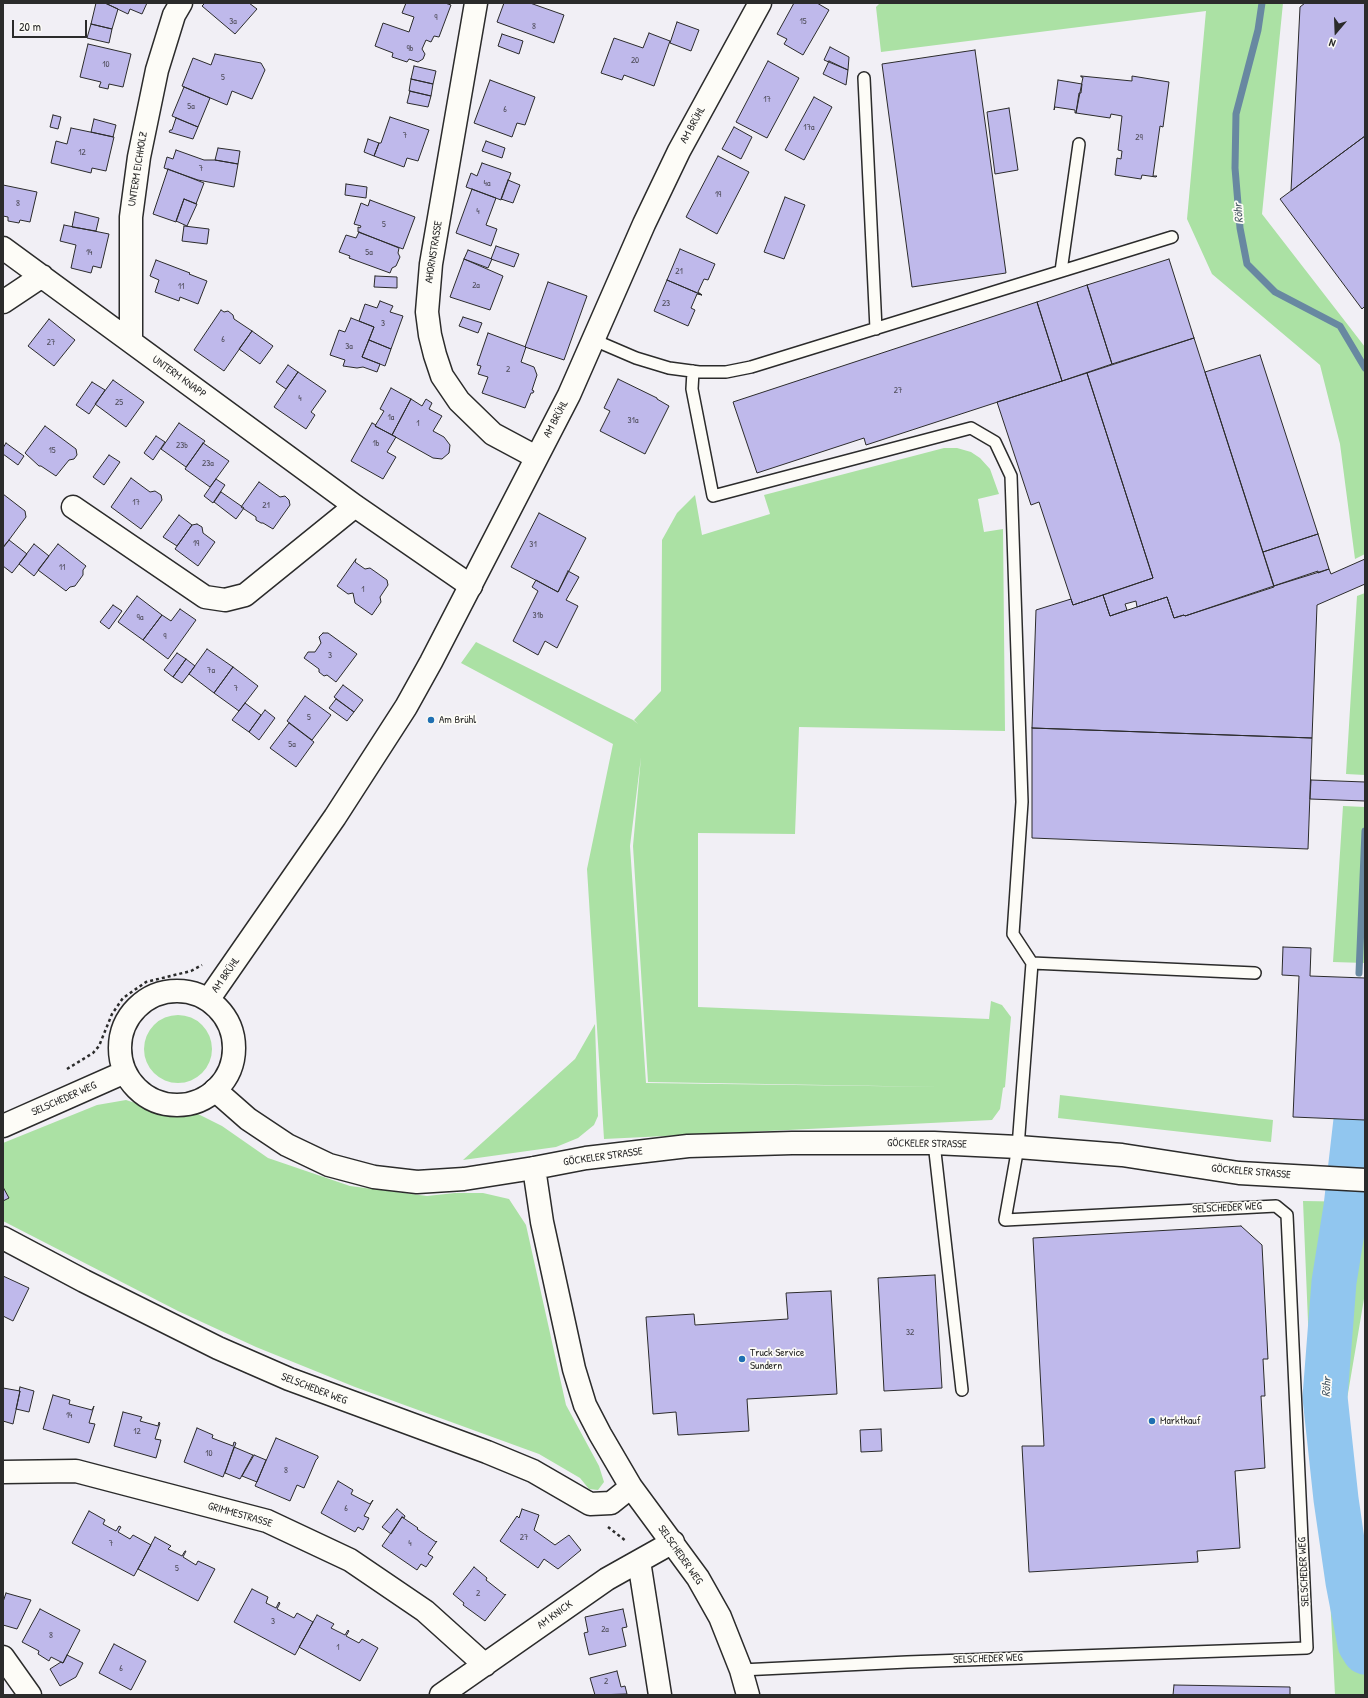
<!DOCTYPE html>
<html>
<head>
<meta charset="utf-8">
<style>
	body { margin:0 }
	#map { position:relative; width:1368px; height:1698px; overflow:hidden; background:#f1eff5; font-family:"Patrick Hand",sans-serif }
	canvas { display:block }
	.frame { position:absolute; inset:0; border:4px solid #2b2b2b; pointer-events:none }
	.north { position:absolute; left:1316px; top:12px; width:40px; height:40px; -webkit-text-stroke:3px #fdfcf7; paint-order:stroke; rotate:199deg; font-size:11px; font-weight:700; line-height:16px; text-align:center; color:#2b2b2b }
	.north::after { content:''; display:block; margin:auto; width:14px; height:18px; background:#2b2b2b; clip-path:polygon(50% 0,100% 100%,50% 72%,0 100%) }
	.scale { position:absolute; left:12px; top:20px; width:75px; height:18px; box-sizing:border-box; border:2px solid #2b2b2b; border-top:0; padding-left:5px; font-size:12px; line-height:14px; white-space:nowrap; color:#2b2b2b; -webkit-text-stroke:3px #fdfcf7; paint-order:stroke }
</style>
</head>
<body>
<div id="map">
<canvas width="1368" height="1698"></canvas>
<div class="frame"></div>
<div class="north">N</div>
<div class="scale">20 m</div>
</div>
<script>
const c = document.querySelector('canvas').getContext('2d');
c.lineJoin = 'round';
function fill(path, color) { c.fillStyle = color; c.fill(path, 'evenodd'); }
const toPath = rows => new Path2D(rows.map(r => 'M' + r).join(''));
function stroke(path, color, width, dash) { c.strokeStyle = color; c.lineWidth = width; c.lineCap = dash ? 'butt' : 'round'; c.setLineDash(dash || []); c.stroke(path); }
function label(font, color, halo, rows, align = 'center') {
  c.font = font + ' "Patrick Hand",sans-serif'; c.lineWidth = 3.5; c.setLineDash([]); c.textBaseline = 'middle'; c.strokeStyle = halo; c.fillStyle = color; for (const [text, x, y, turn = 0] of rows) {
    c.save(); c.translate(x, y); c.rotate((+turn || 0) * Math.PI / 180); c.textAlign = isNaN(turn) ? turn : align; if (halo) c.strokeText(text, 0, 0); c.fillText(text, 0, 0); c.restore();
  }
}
fill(toPath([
	[880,3,1283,3,1262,214,1365,347,1365,554,1355,559,1340,444,1320,365,1212,274,1187,219,1206,11,881,52,876,7],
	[944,448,957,448,971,452,980,458,990,469,999,494,978,499,984,532,1003,529,1005,731,799,727,795,834,698,833,698,1007,989,1019,991,1001,1002,1005,1011,1017,1005,1087,1003,1088,1000,1109,992,1120,604,1139,587,869,613,744,461,663,476,642,633,720,638,724,634,720,661,691,662,540,677,513,695,495,702,535,770,514,764,495],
	[641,757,633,846,648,1082,943,1087,646,1083,630,846],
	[1365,593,1365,775,1346,774,1357,596],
	[1343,806,1365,807,1365,963,1333,962],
	'144 1049a34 34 0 1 1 68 0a34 34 0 1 1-68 0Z',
	[595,1024,598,1116,594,1125,578,1138,556,1147,463,1160,575,1059],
	[1060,1095,1273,1120,1271,1142,1058,1118],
	[126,1100,166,1113,198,1114,222,1126,268,1158,350,1186,427,1196,455,1193,483,1193,509,1199,526,1225,566,1405,599,1466,604,1482,598,1490,589,1489,580,1478,539,1454,355,1387,256,1347,178,1311,3,1221,3,1143,97,1105],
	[1303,1201,1365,1202,1365,1293,1345,1411,1346,1521,1365,1567,1365,1695,1335,1695,1328,1557,1315,1491]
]), '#abe1a4');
stroke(toPath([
	[1262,3,1258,30,1236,114,1235,168,1240,228,1247,264,1275,292,1340,326,1365,368],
	[1359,973,1365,831]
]), '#6888a1', 7);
stroke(toPath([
	[1356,1120,1346,1207,1334,1282,1325,1397,1336,1499,1348,1582,1360,1644,1365,1652]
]), '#91c6ef', 45);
const building = toPath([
	[96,3,105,3,118,9,112,29,91,24,96,3],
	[105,3,147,3,142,14,130,9,128,14,105,3],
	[205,3,249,3,257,9,235,34,202,6,205,3],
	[406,3,445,3,451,5,439,37,434,36,431,42,426,40,422,49,425,54,423,59,418,62,409,59,407,62,392,57,393,53,375,46,383,23,409,32,414,17,402,13,406,3],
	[504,3,530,3,564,15,554,43,497,22,504,3],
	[794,3,817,3,829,10,803,55,784,44,787,39,777,34,794,3],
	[1305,3,1365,3,1365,136,1291,191,1300,7,1305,3],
	[677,22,699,30,691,51,670,43,677,22],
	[91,24,112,29,109,43,87,38,91,24],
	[649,33,670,41,654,86,624,75,622,80,601,73,614,38,643,48,649,33],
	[502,34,523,41,519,54,498,46,502,34],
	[88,44,131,54,123,87,109,84,108,89,99,87,101,82,80,77,88,44],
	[830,47,849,57,848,70,824,60,830,47],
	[975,50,1006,273,912,287,882,64,975,50],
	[215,54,261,63,265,70,252,99,232,91,227,105,182,86,193,58,211,65,215,54],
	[768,61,799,78,767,138,736,122,768,61],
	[829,61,848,70,846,85,823,74,829,61],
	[414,66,436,71,433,84,411,79,414,66],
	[1081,76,1132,81,1132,76,1169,82,1163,127,1160,126,1153,176,1157,176,1156,177,1142,175,1141,179,1115,175,1117,158,1121,159,1122,151,1118,150,1122,116,1111,114,1110,118,1076,113,1083,77,1081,77,1081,76],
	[411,79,433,84,431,96,409,91,411,79],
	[490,80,535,97,525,125,517,123,512,137,474,123,490,80],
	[1058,80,1082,84,1081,93,1079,93,1076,113,1075,113,1075,110,1055,107,1054,110,1058,80],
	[184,87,210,98,198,127,172,116,184,87],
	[410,91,431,96,428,107,407,103,410,91],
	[814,97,832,107,804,160,785,150,814,97],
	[1009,108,1018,170,995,174,987,112,1009,108],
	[53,115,61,117,58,129,50,127,53,115],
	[390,117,429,130,418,161,407,158,404,167,374,156,379,143,381,143,390,117],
	[176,118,198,127,193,139,169,132,170,130,172,130,176,118],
	[94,119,116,125,113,137,91,132,94,119],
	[734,127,752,137,741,159,722,149,734,127],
	[71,128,114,137,106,171,92,168,91,173,51,163,56,141,67,144,71,128],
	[1365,136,1365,306,1362,309,1280,199,1365,136],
	[368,139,379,143,374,156,364,152,368,139],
	[486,141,505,148,502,158,482,151,486,141],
	[218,148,240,151,238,164,215,160,218,148],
	[176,150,204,160,215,160,238,164,234,187,198,180,164,168,167,157,173,159,176,150],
	[718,156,749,172,717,234,686,217,718,156],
	[482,163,511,173,501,200,466,187,471,173,477,176,482,163],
	[168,169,204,183,196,204,184,199,176,222,153,214,168,169],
	[508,180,520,185,513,203,501,199,508,180],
	[346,184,367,187,366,198,345,195,346,184],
	[3,185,37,192,30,222,20,220,19,223,8,221,8,217,3,216,3,185],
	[472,189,496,198,486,225,497,229,491,246,456,233,472,189],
	[785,197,805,205,784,259,764,252,785,197],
	[184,199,197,204,187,226,176,221,184,199],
	[370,200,415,217,403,249,358,232,358,227,360,228,361,226,354,224,361,203,368,206,370,200],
	[75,212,99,218,96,231,72,227,75,212],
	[64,225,109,234,101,268,93,266,91,273,71,268,76,245,60,241,64,225],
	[184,226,209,229,207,244,182,241,184,226],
	[359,232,399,248,398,253,400,257,396,266,392,268,390,273,349,258,350,256,339,252,346,235,356,238,359,232],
	[496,246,519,254,514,267,491,259,496,246],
	[680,249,715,264,708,280,704,279,698,292,702,295,667,280,680,249],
	[468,250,492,259,488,268,464,259,468,250],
	[464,259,503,276,490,310,450,297,464,259],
	[1169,259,1194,338,1112,364,1087,285,1169,259],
	[156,260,190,273,189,274,207,281,198,304,180,297,179,301,155,292,159,280,150,276,156,260],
	[375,276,397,277,397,288,374,287,375,276],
	[667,280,702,295,697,294,691,308,695,310,688,326,654,311,667,280],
	[548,282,587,296,564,360,525,347,548,282],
	[1087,285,1112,364,1062,381,1037,302,1087,285],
	[380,301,393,306,390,312,403,316,391,349,369,340,374,327,359,321,365,304,377,308,380,301],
	[1037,302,1062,381,866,445,864,438,757,473,733,402,1037,302],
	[221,310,224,312,228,311,233,315,234,319,252,331,224,371,194,350,221,310],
	[463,317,482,323,478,333,459,326,463,317],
	[351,318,374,327,362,357,380,364,377,372,363,367,357,368,343,366,345,360,330,355,339,330,345,332,351,318],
	[49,319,75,340,54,366,28,346,49,319],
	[252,331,273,346,260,364,239,349,252,331],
	[488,333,526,347,521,362,534,367,537,375,532,390,534,391,533,393,531,393,525,408,482,393,488,377,478,374,481,366,477,365,488,333],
	[1194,338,1274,587,1185,616,1184,615,1174,618,1167,597,1137,607,1136,601,1125,604,1127,610,1110,616,1103,595,1153,578,1087,373,1194,338],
	[369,340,391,349,385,366,362,357,369,340],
	[1260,355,1318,534,1263,552,1205,372,1260,355],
	[288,365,298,372,286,389,276,382,288,365],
	[298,372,326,391,311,412,315,415,306,429,274,407,298,372],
	[1087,373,1153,578,1073,605,1039,502,1031,505,997,402,1087,373],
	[618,379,657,398,657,399,669,406,645,454,600,431,610,411,604,408,618,379],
	[113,380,144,402,126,427,95,404,113,380],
	[92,382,105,390,89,414,76,405,92,382],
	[391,388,411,399,392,435,375,426,384,411,380,409,391,388],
	[411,399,422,406,426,399,432,403,429,409,442,416,433,431,444,437,450,445,449,453,442,459,433,458,392,435,411,399],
	[179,423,205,441,186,467,161,449,179,423],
	[372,423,376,425,375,426,396,437,387,452,396,457,383,479,351,461,372,423],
	[45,426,76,449,77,455,74,459,69,460,56,476,41,466,39,466,25,453,45,426],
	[156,436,165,442,153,460,144,453,156,436],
	[6,443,24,456,18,465,3,454,3,448,6,443],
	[203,443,229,461,210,487,185,469,203,443],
	[109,455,120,462,104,485,93,477,109,455],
	[131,478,150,492,155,491,161,495,162,500,141,529,111,507,131,478],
	[216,479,225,485,213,503,204,496,216,479],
	[259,482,280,497,285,496,289,500,290,505,273,529,263,523,261,523,256,520,256,517,241,507,259,482],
	[221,492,244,508,236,519,214,502,221,492],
	[3,494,25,511,26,517,3,548,3,494],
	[539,513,586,538,558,592,511,567,539,513],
	[179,515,192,525,177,546,163,537,179,515],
	[197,524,202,527,203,533,215,542,198,566,175,549,192,525,197,524],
	[1318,534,1329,569,1274,586,1263,552,1318,534],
	[9,540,27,554,12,573,3,566,3,547,9,540],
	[34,544,49,556,34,576,19,564,34,544],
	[58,544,86,566,83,570,83,575,75,586,70,587,66,591,38,570,58,544],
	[356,559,355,562,365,569,370,568,387,580,388,585,380,597,381,602,372,615,355,603,353,593,348,594,337,586,356,559],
	[1365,559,1365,584,1317,605,1312,738,1032,728,1036,610,1071,599,1073,605,1103,595,1110,616,1167,597,1174,618,1184,615,1185,616,1318,571,1318,573,1329,569,1331,574,1365,559],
	[568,571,579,577,566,600,578,606,557,648,545,641,538,655,513,641,538,591,532,587,536,580,558,592,568,571],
	[137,596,162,615,143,640,118,622,137,596],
	[113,605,122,611,109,629,100,622,113,605],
	[180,609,196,620,168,659,143,640,162,615,171,621,180,609],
	[323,633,328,633,357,654,336,682,327,675,324,676,319,672,319,669,304,658,308,652,315,652,321,643,319,637,323,633],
	[207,649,233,667,214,693,189,674,207,649],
	[177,653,186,659,173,677,164,670,177,653],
	[186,659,195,666,182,683,173,677,186,659],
	[233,667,258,686,239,711,214,693,233,667],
	[343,685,363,700,354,712,334,697,343,685],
	[305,696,331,715,312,740,287,721,305,696],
	[336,699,354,712,347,721,329,708,336,699],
	[245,703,261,715,249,732,232,720,245,703],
	[265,710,275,718,259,740,249,732,265,710],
	[289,723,314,742,296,767,270,748,289,723],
	[1032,728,1312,738,1308,849,1032,838,1032,728],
	[1311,780,1365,782,1365,801,1310,799,1311,780],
	[1283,947,1311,948,1310,976,1365,978,1365,1120,1293,1117,1299,976,1282,975,1283,947],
	[3,1187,9,1198,3,1201,3,1187],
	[1241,1226,1262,1245,1268,1359,1263,1359,1265,1396,1261,1396,1265,1468,1235,1471,1240,1548,1197,1551,1198,1562,1029,1572,1022,1446,1044,1446,1033,1238,1241,1226],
	[935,1275,942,1388,884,1391,878,1278,935,1275],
	[3,1276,29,1288,13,1321,3,1316,3,1276],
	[831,1291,837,1394,747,1399,749,1431,678,1435,676,1412,653,1414,646,1317,694,1314,695,1325,788,1319,786,1293,831,1291],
	[20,1387,34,1391,29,1412,16,1409,20,1391,19,1391,20,1387],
	[3,1388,20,1391,13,1424,3,1421,3,1388],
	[53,1395,70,1400,69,1404,92,1410,94,1406,89,1423,95,1424,89,1443,43,1429,53,1395],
	[123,1412,142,1417,140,1421,158,1426,159,1422,160,1423,155,1439,161,1440,156,1458,114,1446,123,1412],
	[197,1428,213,1435,212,1438,233,1446,234,1442,236,1443,223,1477,184,1462,197,1428],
	[881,1429,882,1451,861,1452,860,1430,881,1429],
	[276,1438,318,1456,318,1458,316,1460,304,1488,297,1485,290,1501,255,1486,276,1438],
	[234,1447,253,1455,240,1479,225,1473,234,1447],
	[254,1455,266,1460,257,1482,242,1476,254,1455],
	[338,1481,353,1490,351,1494,370,1504,373,1500,364,1516,369,1518,363,1530,358,1527,355,1532,321,1513,338,1481],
	[397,1509,405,1516,404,1518,402,1517,391,1534,382,1527,397,1509],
	[522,1509,539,1515,534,1530,555,1545,569,1535,581,1550,558,1569,544,1559,538,1568,500,1541,517,1516,519,1518,522,1509],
	[89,1511,105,1520,103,1524,116,1531,119,1526,121,1527,118,1532,130,1539,133,1535,151,1545,134,1576,72,1543,89,1511],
	[402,1517,418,1528,417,1529,436,1542,437,1541,428,1554,433,1557,426,1567,421,1564,417,1570,382,1546,402,1517],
	[155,1537,171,1546,168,1549,182,1556,185,1551,186,1551,183,1557,196,1565,198,1561,215,1569,198,1601,138,1569,155,1537],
	[474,1567,487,1578,486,1580,505,1595,506,1594,485,1621,463,1605,464,1603,453,1594,474,1567],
	[252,1589,268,1597,266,1603,276,1608,279,1602,280,1603,277,1609,294,1618,297,1613,313,1622,295,1655,234,1622,252,1589],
	[6,1593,31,1600,17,1629,3,1625,3,1602,6,1593],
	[40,1609,80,1630,63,1663,51,1657,49,1661,38,1654,39,1651,22,1642,40,1609],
	[623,1609,627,1627,622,1628,626,1646,589,1655,584,1633,588,1632,585,1617,623,1609],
	[317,1615,334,1624,331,1628,345,1635,348,1630,349,1631,346,1636,359,1643,362,1639,378,1648,360,1681,299,1647,317,1615],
	[114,1644,146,1661,131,1690,99,1673,114,1644],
	[67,1655,83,1663,76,1677,60,1686,50,1669,61,1662,63,1663,67,1655],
	[617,1671,621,1687,625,1686,627,1694,595,1695,590,1678,617,1671],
	[1174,1685,1290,1687,1290,1695,1173,1695,1174,1685]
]);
fill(building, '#bfb9eb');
stroke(building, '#2b2b2b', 1);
const service = toPath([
	[864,78,876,329],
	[1061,271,1079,144],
	[594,340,636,358,669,368,699,372,726,372,751,367,1172,237],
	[693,371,692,389,713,496,971,428,995,442,1011,476,1022,802,1013,934,1032,963],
	[934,1143,962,1390],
	[741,1670,907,1662,1307,1648,1287,1215,1276,1206,1005,1220,1018,1147,1032,963,1255,973]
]);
const minor = toPath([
	[476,3,431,264,427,312,430,335,435,355,442,376,459,401,493,434,536,457],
	[3,248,355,506,471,586],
	[3,302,42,276],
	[131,341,131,217,139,157,157,70,174,15,181,3],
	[73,507,205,597,225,600,245,595,355,506],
	[215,1090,248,1119,287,1145,329,1165,374,1177,417,1182,464,1179,534,1168,586,1158,688,1146,792,1143,934,1143,1018,1147,1122,1155,1239,1173,1365,1180],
	[534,1168,542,1222,574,1369,585,1405,600,1434,631,1487,698,1578,720,1617,741,1670,748,1695],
	[3,1238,84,1281,218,1348,289,1379,487,1452,533,1471,590,1504,611,1503,631,1487],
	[3,1472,76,1471,267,1521,350,1560,425,1611,485,1665],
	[639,1561,660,1695],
	[3,1657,30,1695],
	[441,1695,607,1579,673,1542]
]);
const tertiary = toPath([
	'120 1048a57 57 0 1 1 114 0a57 57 0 1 1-114 0Z',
	[208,1000,335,817,406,707,431,662,569,395,644,224,679,151,760,3],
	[3,1126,125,1072]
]);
stroke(service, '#2b2b2b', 14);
stroke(minor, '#2b2b2b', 25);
stroke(tertiary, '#2b2b2b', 25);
stroke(toPath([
	[67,1069,93,1053,99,1046,112,1014,123,998,146,982,191,971,202,965],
	[608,1527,626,1541]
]), '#2b2b2b', 2.5, [3, 3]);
stroke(service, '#fdfcf7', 11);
stroke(minor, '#fdfcf7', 22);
stroke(tertiary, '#fdfcf7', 22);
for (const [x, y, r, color] of [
	[431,720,4,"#1f6fb2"],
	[742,1359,4,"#1f6fb2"],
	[1152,1421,4,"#1f6fb2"]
]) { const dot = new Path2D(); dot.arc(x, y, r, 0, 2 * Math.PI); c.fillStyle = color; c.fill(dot); stroke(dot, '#fdfcf7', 1.5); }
label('9px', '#504e5b', null, [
	["9",436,18],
	["3a",233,22],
	["15",803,22],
	["8",534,27],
	["9b",410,49],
	["20",635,61],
	["10",106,65],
	["5",223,78],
	["17",767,100],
	["5a",191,107],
	["6",505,110],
	["17a",809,128],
	["7",405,136],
	["29",1139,138],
	["12",82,153],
	["7",201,169],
	["4a",487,184],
	["19",718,195],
	["8",18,204],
	["4",478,212],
	["5",384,225],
	["14",89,253],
	["5a",369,253],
	["21",679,272],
	["2a",476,286],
	["11",181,287],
	["23",666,304],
	["3",383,324],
	["6",223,340],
	["27",51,343],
	["3a",349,347],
	["2",508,370],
	["27",898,391],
	["4",300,399],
	["25",119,403],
	["1a",391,418],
	["31a",633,421],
	["1",418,424],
	["1b",376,444],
	["23b",182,446],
	["15",52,451],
	["23a",208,464],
	["17",136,503],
	["21",266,506],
	["19",196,544],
	["31",533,545],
	["11",62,568],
	["1",363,590],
	["31b",538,616],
	["9a",140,618],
	["9",165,637],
	["3",330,656],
	["7a",211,671],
	["7",236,689],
	["5",309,718],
	["5a",292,745],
	["32",910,1333],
	["14",69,1416],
	["12",137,1432],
	["10",209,1454],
	["8",286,1471],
	["6",346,1509],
	["27",524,1538],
	["7",111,1544],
	["4",410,1544],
	["5",177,1569],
	["2",478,1594],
	["3",273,1622],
	["2a",605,1630],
	["8",51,1636],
	["1",338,1648],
	["6",121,1669],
	["2",606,1682]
]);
label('11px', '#2b2b2b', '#fdfcf7', [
	["AM BRÜHL",693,125,-61],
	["UNTERM EICHHOLZ",138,169,-81],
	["AHORNSTRASSE",434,252,-81],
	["UNTERM KNAPP",179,377,36],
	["AM BRÜHL",556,419,-62],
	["AM BRÜHL",226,975,-55],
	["SELSCHEDER WEG",64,1099,-24],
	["GÖCKELER STRASSE",927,1144,1],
	["GÖCKELER STRASSE",603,1157,-8],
	["GÖCKELER STRASSE",1251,1172,5],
	["SELSCHEDER WEG",1227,1208,-3],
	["SELSCHEDER WEG",314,1389,21],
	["GRIMMESTRASSE",240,1515,16],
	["SELSCHEDER WEG",680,1555,55],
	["SELSCHEDER WEG",1304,1572,-93],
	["AM KNICK",555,1615,-36],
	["SELSCHEDER WEG",988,1659,-2]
]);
label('11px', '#2b2b2b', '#fdfcf7', [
	["Am Brühl",439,720],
	["Truck Service",750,1353],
	["Sundern",750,1366],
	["Marktkauf",1160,1421]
], 'left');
label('italic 12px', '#4a5a66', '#fdfcf7', [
	["Röhr",1239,213,-95],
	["Röhr",1327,1387,-88]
]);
</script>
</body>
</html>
